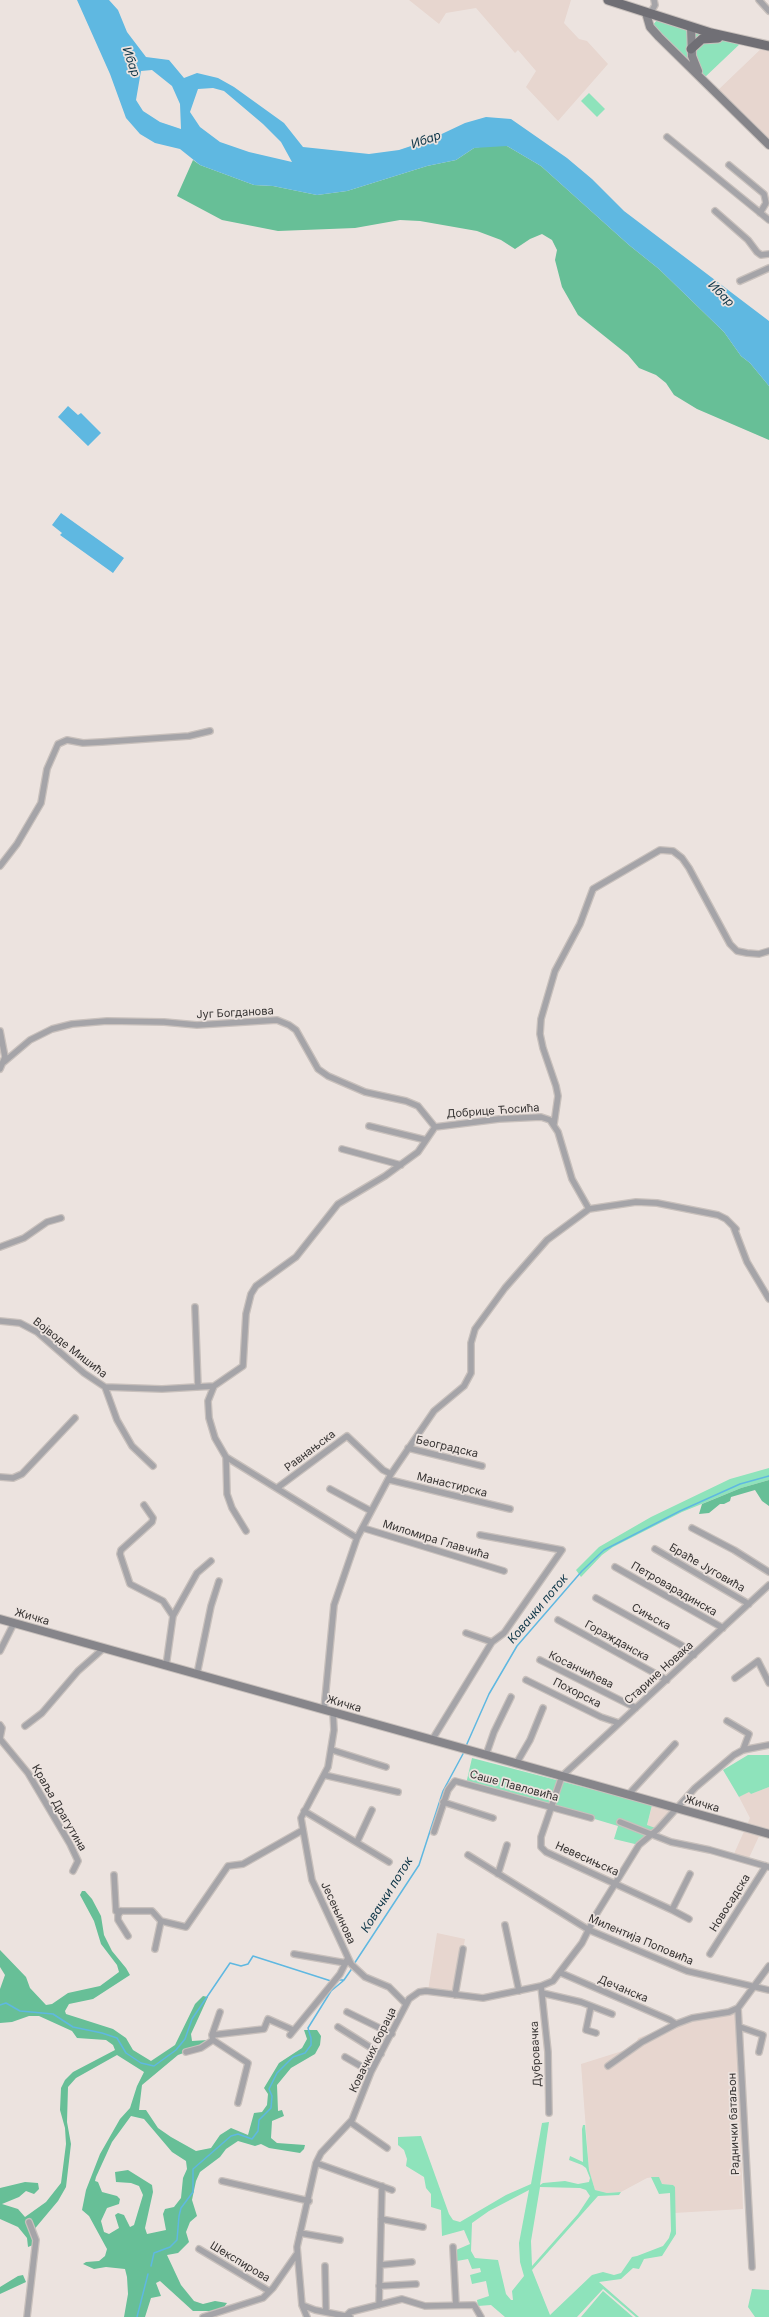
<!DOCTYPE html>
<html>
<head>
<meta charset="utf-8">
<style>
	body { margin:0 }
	canvas { display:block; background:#ece3df }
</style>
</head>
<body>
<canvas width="769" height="2317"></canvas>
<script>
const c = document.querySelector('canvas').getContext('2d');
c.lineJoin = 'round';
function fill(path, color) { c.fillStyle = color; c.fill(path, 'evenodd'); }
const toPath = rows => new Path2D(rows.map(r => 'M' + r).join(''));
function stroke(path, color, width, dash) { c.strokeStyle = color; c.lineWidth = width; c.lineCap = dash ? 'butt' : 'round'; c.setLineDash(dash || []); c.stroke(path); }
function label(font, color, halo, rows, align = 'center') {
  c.font = font + ' Inter,sans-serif'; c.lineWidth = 3.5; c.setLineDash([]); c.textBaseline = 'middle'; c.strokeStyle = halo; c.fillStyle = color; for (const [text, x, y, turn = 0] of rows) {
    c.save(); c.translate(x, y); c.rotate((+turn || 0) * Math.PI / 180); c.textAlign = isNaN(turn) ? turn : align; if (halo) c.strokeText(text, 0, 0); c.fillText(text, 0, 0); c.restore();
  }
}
fill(toPath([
	[409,0,571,0,564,23,579,39,587,41,608,64,558,121,526,87,536,71,518,50,515,53,476,8,446,13,439,24],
	[765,45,769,46,769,145,716,92],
	[769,1787,769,1834,761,1832,748,1860,733,1856,750,1818,739,1797,749,1791,751,1794],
	[652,1805,674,1810,658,1829,647,1826],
	[437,1933,465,1939,455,1995,428,1991],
	[737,2013,743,2209,674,2213,675,2191,673,2185,662,2184,654,2177,647,2178,621,2192,607,2193,595,2190,589,2170,581,2064,635,2047,638,2038,676,2024]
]), '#e7d6cf');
fill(toPath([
	[657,20,743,41,703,79,652,26],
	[589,93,605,109,597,117,581,101],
	[769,1468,769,1480,741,1488,682,1512,613,1547,602,1555,581,1577,576,1570,599,1547,651,1517,730,1479],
	[748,1755,769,1755,769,1787,751,1794,749,1792,739,1797,723,1770],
	[472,1758,652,1805,647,1825,658,1829,639,1845,614,1839,618,1826,551,1806,466,1784],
	[549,2122,540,2185,543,2183,565,2181,578,2184,589,2182,590,2178,586,2168,582,2165,569,2160,570,2156,583,2162,582,2129,583,2125,585,2125,589,2170,595,2190,607,2193,621,2192,619,2195,598,2196,532,2270,550,2315,592,2275,603,2272,614,2275,621,2273,632,2257,637,2256,663,2246,669,2238,671,2231,670,2193,659,2194,651,2177,659,2177,662,2184,673,2185,675,2187,676,2234,662,2256,644,2259,639,2269,633,2268,621,2279,599,2282,639,2317,636,2317,603,2289,577,2317,505,2317,491,2305,478,2306,477,2300,489,2296,486,2281,472,2284,470,2275,481,2272,480,2268,472,2269,468,2259,457,2261,456,2250,470,2244,464,2230,442,2236,441,2210,431,2207,431,2194,426,2188,424,2177,406,2166,407,2159,404,2150,398,2145,398,2137,421,2136,449,2214,453,2220,460,2222,506,2195,531,2184,542,2123],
	[540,2187,580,2188,586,2190,590,2196,578,2214,532,2266,531,2241],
	[529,2190,519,2243,520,2262,524,2276,512,2291,513,2300,511,2300,506,2294,498,2260,475,2258,471,2251,472,2223,489,2211],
	[752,2289,769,2290,769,2317,755,2317,748,2307],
	[603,2291,633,2317,581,2317]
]), '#8ee3bb');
fill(toPath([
	[492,145,507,146,541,166,629,245,659,269,724,332,741,356,750,363,769,386,769,440,697,409,674,395,666,383,656,375,639,368,628,355,578,315,562,287,555,260,557,250,552,240,542,234,530,239,515,249,501,240,477,231,420,221,400,220,355,228,278,231,222,220,177,196,193,160,200,165,254,185,273,186,317,195,347,191,427,166,456,160,474,148],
	[769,1480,769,1506,762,1501,755,1490,731,1497,730,1501,724,1504,720,1504,709,1513,699,1514,702,1504,741,1488],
	[82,1891,85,1891,92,1899,101,1916,104,1935,112,1951,126,1968,130,1975,93,1999,69,2004,65,2011,66,2014,113,2029,126,2038,133,2050,151,2061,175,2045,195,2004,203,1996,208,1997,191,2034,192,2041,208,2040,208,2044,178,2055,142,2085,139,2110,146,2110,158,2128,171,2137,196,2151,211,2148,220,2135,231,2128,248,2135,254,2113,262,2112,267,2105,268,2094,264,2088,279,2063,302,2048,307,2039,304,2030,317,2030,321,2036,320,2045,315,2054,291,2068,277,2085,278,2111,282,2110,284,2116,272,2121,271,2138,277,2143,305,2145,304,2149,300,2153,269,2148,261,2144,255,2146,238,2141,226,2149,220,2157,200,2172,196,2181,192,2200,197,2216,190,2222,186,2232,189,2242,178,2253,167,2255,181,2285,194,2301,203,2304,215,2301,227,2303,221,2311,193,2311,160,2281,156,2283,161,2296,151,2298,145,2317,124,2317,128,2294,127,2277,125,2269,106,2267,94,2269,83,2264,86,2262,99,2261,105,2256,107,2249,89,2216,82,2210,86,2190,100,2154,120,2119,130,2108,137,2086,144,2072,117,2055,76,2078,68,2087,67,2122,71,2144,66,2187,58,2201,32,2232,33,2245,28,2247,27,2238,18,2227,0,2219,0,2188,25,2182,38,2183,39,2189,34,2194,26,2191,19,2197,2,2204,18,2209,25,2217,46,2202,61,2183,66,2144,65,2128,60,2110,61,2088,65,2080,73,2072,115,2050,113,2045,106,2040,77,2038,72,2031,39,2016,29,2016,12,2022,0,2023,0,1989,5,1975,0,1967,0,1950,26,1977,30,1988,46,2005,52,2004,68,1993,100,1986,119,1972,117,1965,101,1944,94,1921,80,1895],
	[131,2116,144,2119,172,2152,186,2161,187,2169,183,2178,181,2198,174,2207,165,2209,163,2214,166,2230,147,2234,145,2228,153,2192,152,2185,128,2170,115,2172,116,2182,131,2183,139,2186,143,2195,134,2225,130,2227,124,2215,118,2213,115,2215,119,2228,109,2234,104,2232,101,2221,107,2208,119,2204,120,2199,117,2196,102,2192,98,2182,95,2181,96,2177,112,2142],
	[23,2275,26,2282,0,2294,0,2287,18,2276]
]), '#67bf97');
fill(toPath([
	[77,0,109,0,118,10,127,32,146,57,169,60,184,78,197,73,218,78,234,87,284,123,303,147,369,154,399,150,429,140,465,123,486,117,511,119,567,158,592,179,624,211,769,321,769,386,750,363,741,356,724,332,659,269,629,245,541,166,507,146,474,148,456,160,427,166,347,191,317,195,273,186,254,185,200,165,180,149,155,143,140,134,126,118,110,74],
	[152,70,172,86,180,104,181,129,160,122,143,111,136,100,141,71],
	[213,88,224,91,263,124,281,142,292,162,249,152,220,142,200,127,190,112,198,89],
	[68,406,78,415,81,413,101,433,88,446,58,417],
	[61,513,124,558,113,573,60,535,62,533,52,525]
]), '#5fb8e1');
stroke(toPath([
	[466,1746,489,1694,517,1646,582,1571,604,1550,680,1511,740,1484,769,1476],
	[354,1964,419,1865,443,1791,464,1752],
	[337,1980,344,1980,353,1967],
	[0,2005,6,2003,20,2011,53,2014,73,2027,102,2033,117,2038,126,2053,141,2063,154,2066,176,2050,185,2039,192,2019,230,1963,241,1966,248,1964,253,1956,331,1981],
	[151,2266,154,2253,170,2247,177,2240,179,2216,181,2208,193,2192,193,2169,231,2136,238,2134,252,2139,258,2131,259,2120,271,2108,272,2096,269,2089,277,2073,293,2057,305,2053,311,2045,311,2038,308,2028,331,1991,343,1981],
	[137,2317,148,2274]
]), '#5fb8e1', 1.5);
const street = toPath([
	[759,0,769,11],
	[650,14,655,5,654,0],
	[667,137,769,220],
	[729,165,764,194,766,203,760,213],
	[715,211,748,240,757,252,761,255,769,254],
	[740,281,769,268],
	[0,866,17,844,41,803,47,769,58,744,67,740,83,743,102,742,189,736,210,731],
	[0,1031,5,1057,0,1069],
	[4,1062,30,1040,52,1029,72,1024,107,1021,164,1022,197,1025,277,1020,289,1025,296,1030,318,1069,328,1076,365,1092,406,1101,418,1106,435,1127],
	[554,1124,558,1096,556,1086,543,1048,540,1034,541,1019,555,971,580,924,593,889,660,850,673,851,682,858,689,868,730,944,737,951,747,953,759,954,769,951],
	[369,1126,426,1140],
	[435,1127,499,1119,541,1117,550,1120,558,1132,572,1179,589,1209],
	[342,1149,401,1165],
	[734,1228,747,1262,769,1299],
	[0,1247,24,1238,47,1222,61,1218],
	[195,1307,198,1387],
	[0,1321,20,1323,37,1332,84,1373,105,1387,162,1389,214,1386,243,1366,246,1314,251,1294,256,1286,296,1257,338,1204,385,1176,418,1152,435,1127],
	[214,1386,208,1401,209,1418,215,1438,226,1457,357,1538],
	[105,1387,117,1420,132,1446,153,1466],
	[408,1448,482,1466],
	[226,1457,227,1494,232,1508,246,1531],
	[0,1477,13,1478,22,1474,75,1418],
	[390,1480,510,1509],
	[277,1488,347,1436,383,1470,391,1474],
	[330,1489,371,1511],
	[144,1505,153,1518,152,1522,121,1550,120,1554,130,1584,163,1601,173,1616],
	[363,1528,504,1571],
	[692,1528,734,1550,769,1572],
	[655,1549,749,1604],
	[615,1567,723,1628],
	[596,1598,681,1645,694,1655],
	[558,1620,667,1680],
	[466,1633,492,1642],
	[0,1651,14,1623],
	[540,1660,636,1708],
	[166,1666,173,1616,197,1573,211,1561],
	[197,1674,211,1606,219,1581],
	[735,1678,758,1661,769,1683],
	[526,1680,601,1717,619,1723],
	[324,1710,334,1605,357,1538,391,1474,434,1411,464,1386,471,1373,471,1343,475,1329,505,1288,547,1240,589,1209,636,1202,657,1203,718,1215,726,1219,736,1229],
	[333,1712,334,1730,328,1767,301,1818,312,1880,351,1964,365,1977,389,1987,406,2004],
	[727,1721,749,1734,743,1750],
	[0,1725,2,1728,0,1738],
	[25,1726,42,1713,78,1671,104,1648],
	[0,1739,28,1773,70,1844,78,1861,73,1871],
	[432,1740,492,1642,504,1633,562,1550,480,1535],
	[332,1750,386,1767],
	[486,1755,494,1732,511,1697],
	[516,1764,530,1740,543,1708],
	[324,1775,398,1792],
	[628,1795,675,1744],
	[443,1802,493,1818],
	[304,1811,389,1862],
	[620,1822,671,1842,710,1850,769,1867],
	[434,1832,448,1790,455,1781,591,1818],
	[357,1842,372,1810],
	[468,1855,589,1930,687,1971,769,1990],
	[498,1874,507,1845],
	[690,1874,672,1910,546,1852,541,1847,541,1837,562,1776,769,1585],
	[114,1875,116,1911,152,1911,161,1921,186,1927,228,1866,243,1864,303,1830],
	[672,1910,689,1919],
	[121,1911,118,1915,118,1920,128,1936],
	[505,1925,519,1991],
	[155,1949,161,1921],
	[294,1954,346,1963],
	[710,1954,766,1866],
	[561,1973,670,2020,676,2024],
	[541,1986,548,2052,549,2113],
	[542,1993,581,2002,612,2014],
	[455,1995,463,1949],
	[591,2006,586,2030,596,2033],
	[347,2012,392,2034],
	[338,2027,381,2054],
	[740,2027,763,2035,759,2052],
	[212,2035,220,2012],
	[290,2035,340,1974,348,1958],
	[186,2052,201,2048,213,2040],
	[345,2057,371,2072],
	[608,2066,642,2042,676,2024,692,2018,729,2012,738,2008],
	[238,2103,248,2063,213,2040,212,2035,264,2029,268,2019,293,2030],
	[350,2122,387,2148],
	[316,2163,392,2190],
	[222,2181,309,2201],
	[381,2219,423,2227],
	[300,2233,340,2240],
	[453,2247,456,2305],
	[199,2249,269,2291],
	[380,2265,412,2262],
	[325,2266,326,2312],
	[752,2267,738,2008,769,1966],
	[379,2286,416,2284],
	[302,2305,315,2310,350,2317],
	[379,2305,382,2186],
	[346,2316,350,2312,402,2299,425,2306,474,2305,481,2317],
	[27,2317,36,2240,29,2222],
	[203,2317,263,2298,273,2288,296,2255],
	[307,2317,302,2305,297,2247,316,2163,321,2153,352,2120,371,2072,409,1999,419,1992,426,1991,483,1998,541,1986,553,1981,582,1943,597,1913,639,1845,658,1829,695,1788,734,1755,743,1750,769,1745]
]);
const secondary = toPath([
	[646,13,650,27,659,37,769,145],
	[691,27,692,56,698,71],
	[0,1619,769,1834]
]);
const primary = toPath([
	[608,0,711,33,769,46],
	[691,49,702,39,718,38]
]);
stroke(street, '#c8c0bc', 8);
stroke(secondary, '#c8c0bc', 10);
stroke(primary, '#c8c0bc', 11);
stroke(street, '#a5a4a8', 5.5);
stroke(secondary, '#86858a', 8);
stroke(primary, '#706f75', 9);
label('11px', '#363332', '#ece3df', [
	["Југ Богданова",235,1013,-3],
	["Добрице Ћосића",493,1111,-4],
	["Војводе Мишића",70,1348,38],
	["Београдска",447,1447,13],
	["Равнањска",310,1451,-37],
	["Манастирска",452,1485,14],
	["Миломира Главчића",436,1540,17],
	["Браће Југовића",707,1568,30],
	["Петроварадинска",674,1589,30],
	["Жичка",32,1617,16],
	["Сињска",651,1617,29],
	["Горажданска",617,1641,29],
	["Косанчићева",581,1670,26],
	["Старине Новака",659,1673,-42],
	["Похорска",577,1693,27],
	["Жичка",344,1704,16],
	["Саше Павловића",514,1786,15],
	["Жичка",702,1804,16],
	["Краља Драгутина",59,1808,60],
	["Невесињска",587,1859,24],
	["Новосадска",730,1903,-58],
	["Јесењинова",338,1913,65],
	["Милентија Поповића",641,1940,23],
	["Дечанска",623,1989,23],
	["Ковачких бораца",373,2050,-64],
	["Дубровачка",536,2054,-93],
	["Раднички батаљон",734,2124,-92],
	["Шекспирова",240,2262,31]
]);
label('italic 12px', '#0e3648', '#ece3df', [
	["Ибар",131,62,71],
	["Ибар",426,140,-19],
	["Ибар",721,294,45],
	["Ковачки поток",538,1609,-50],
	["Ковачки поток",387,1895,-58]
]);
</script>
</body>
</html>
